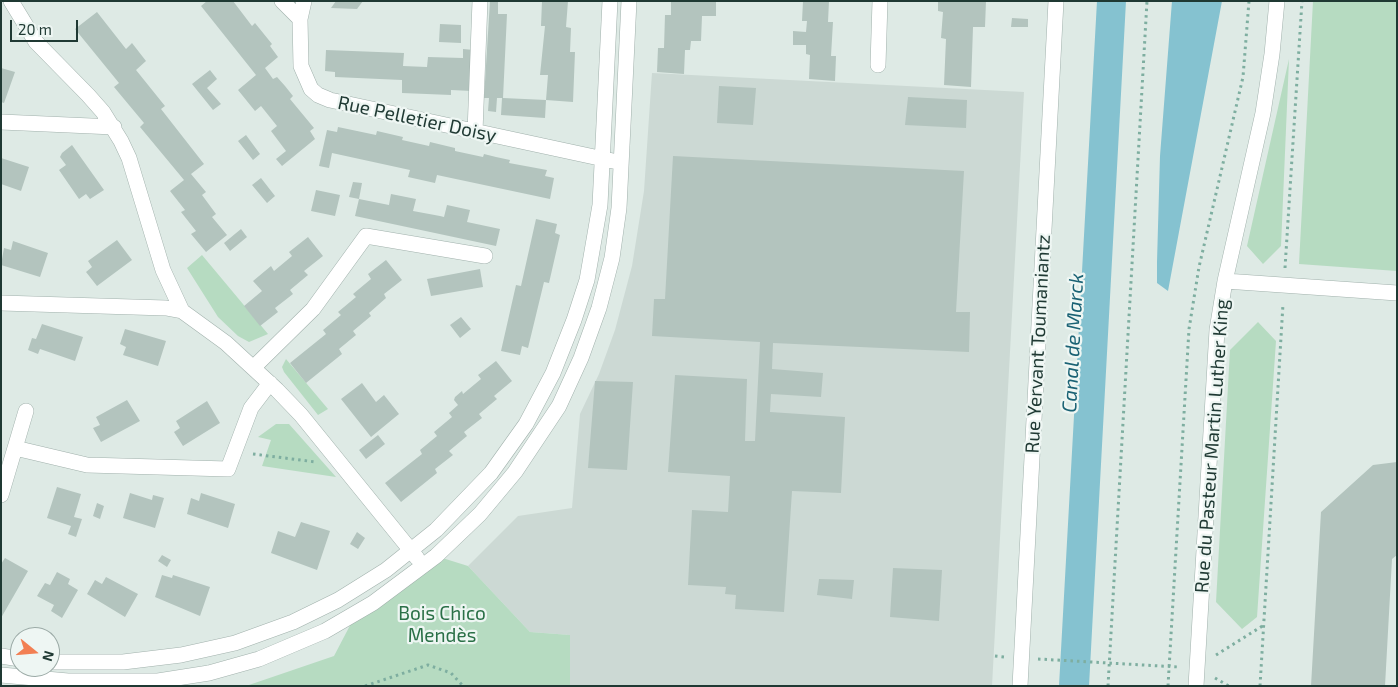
<!DOCTYPE html>
<meta charset="utf-8">
<style>
body{margin:0}
#map{position:relative;width:1398px;height:687px;overflow:hidden;background:#deeae5;font-family:"Exo 2",sans-serif}
canvas{display:block}
.frame{position:absolute;inset:0;border:2px solid #1f3933;pointer-events:none}
.north{position:absolute;left:10px;top:627px;width:50px;height:50px;box-sizing:border-box;background:#eef6f3;border:1px solid #9baaa6;border-radius:50%;rotate:107deg;font-size:14px;font-weight:700;line-height:20px;text-align:center;color:#1f3933}
.north::after{content:'';display:block;margin:auto;width:18px;height:22px;background:#f27f53;clip-path:polygon(50% 0,100% 100%,50% 72%,0 100%)}
.scale{position:absolute;left:10px;top:20px;width:68px;height:22px;box-sizing:border-box;border:2px solid #1f3933;border-top:0;padding-left:6px;font-size:15px;line-height:18px;white-space:nowrap;color:#1f3933;-webkit-text-stroke:4px #eef6f3;paint-order:stroke}
</style>
<div id="map">
<canvas width="1398" height="687"></canvas>
<div class="frame"></div>
<div class="north">N</div>
<div class="scale">20 m</div>
</div>
<script>
const context = document.querySelector('canvas').getContext('2d');
context.lineJoin = 'round';
function fill(path, color) { context.fillStyle = color; context.fill(path, 'evenodd'); }
const toPath = rows => new Path2D(rows.map(r => 'M' + r).join(''));
function strokePath(path, color, width, dash) { context.strokeStyle = color; context.lineWidth = width; context.lineCap = dash ? 'butt' : 'round'; context.setLineDash(dash || []); context.stroke(path); }
function label(font, color, halo, rows, align = 'center') {
  context.font = font + ' "Exo 2",sans-serif'; context.lineWidth = 4.5; context.setLineDash([]); context.textBaseline = 'middle'; context.strokeStyle = halo; context.fillStyle = color; for (const [text, x, y, turn = 0] of rows) {
    context.save(); context.translate(x, y); context.rotate((+turn || 0) * Math.PI / 180); context.textAlign = isNaN(turn) ? turn : align; if (halo) context.strokeText(text, 0, 0); context.fillText(text, 0, 0); context.restore();
  }
}
fill(toPath([
 [652,73,1024,92,992,686,570,686,570,635,530,632,468,566,518,516,572,508,580,414,599,374,615,330,632,266,644,191]
]), '#ccd9d4');
fill(toPath([
 [1313,1,1397,1,1397,271,1299,264],
 [1289,59,1281,246,1263,264,1247,246],
 [202,255,268,334,249,342,238,336,218,317,187,268],
 [1258,322,1276,341,1257,617,1242,629,1216,602,1230,350],
 [286,359,328,409,318,415,284,372,282,367],
 [276,424,289,424,336,477,262,466,271,440,258,437],
 [436,556,468,566,530,632,570,635,570,686,246,686,334,656,356,614]
]), '#b6dbc1');
fill(toPath([
 [1097,1,1126,1,1089,686,1059,686],
 [1172,1,1222,1,1168,291,1157,283,1157,262,1160,156]
]), '#85c2d0');
fill(toPath([
 [207,1,233,1,252,26,255,23,272,44,270,46,278,57,265,68,273,79,277,77,285,86,293,96,290,99,314,128,310,131,315,139,282,166,276,159,286,151,271,131,277,126,261,106,255,111,238,90,256,75,201,6],
 [336,1,363,1,357,9,331,8],
 [490,1,498,1,498,14,507,14,503,98,546,100,545,118,501,115,502,98,497,98,496,112,488,111,489,98,484,98],
 [542,1,568,1,566,27,571,28,570,52,575,52,573,102,546,100,548,75,540,75,545,26,541,26],
 [671,1,716,1,716,16,702,16,701,41,691,41,690,50,685,50,684,74,657,72,658,48,664,48,665,15,671,15],
 [803,1,829,1,828,22,833,22,831,56,836,56,835,81,809,79,810,55,806,54,806,45,793,45,793,31,806,32,807,21,802,21],
 [938,1,986,1,985,27,973,27,971,87,944,85,946,39,941,38,943,12,938,11],
 [97,12,126,49,132,43,146,61,136,70,165,106,161,109,204,164,191,174,206,192,202,195,216,214,212,217,227,235,206,252,191,234,196,231,181,212,185,210,170,191,184,180,140,127,144,123,114,87,119,83,75,29],
 [1012,18,1028,19,1028,27,1011,27],
 [440,24,461,25,461,43,439,42],
 [463,49,474,50,472,91,451,90,451,95,402,93,402,80,335,77,335,72,325,71,326,50,404,53,403,66,427,67,428,57,463,58],
 [1,68,15,72,4,103,1,102],
 [210,70,217,79,207,88,221,104,213,110,192,84],
 [719,86,756,88,753,125,717,123],
 [908,97,967,100,966,128,905,125],
 [338,127,376,135,377,131,403,137,402,140,429,146,430,142,455,148,455,151,483,157,484,154,496,157,510,160,509,163,547,170,545,176,554,178,550,199,437,175,435,183,408,177,410,170,332,153,329,168,319,166,327,130,337,132],
 [246,135,260,154,253,160,238,141],
 [72,145,104,190,90,199,86,194,79,199,59,170,66,165,60,157,62,153],
 [673,156,964,171,956,312,970,312,969,352,773,343,772,369,823,373,821,397,771,394,770,412,845,417,841,493,792,491,784,612,735,609,736,595,725,594,726,587,688,585,692,510,728,512,730,476,668,472,675,375,747,379,745,441,755,441,760,342,652,336,654,299,665,299],
 [1,158,29,167,21,191,1,184],
 [261,178,275,196,267,203,252,185],
 [353,182,362,183,359,199,349,197],
 [316,190,340,195,335,216,311,211],
 [391,194,416,199,413,211,440,216,444,217,447,205,470,210,467,222,500,229,496,246,355,216,359,199,389,205],
 [536,219,557,224,555,233,560,235,549,283,544,282,528,348,522,346,520,355,501,351,516,285,521,286],
 [241,229,247,237,230,251,224,243],
 [308,237,323,256,304,271,308,275,290,290,293,294,275,308,278,312,260,326,244,306,262,291,253,281,271,266,274,271,292,256,289,252],
 [117,240,132,260,97,286,86,272,92,267,88,261],
 [13,241,48,253,40,277,1,265,4,248,11,250],
 [386,260,402,280,384,294,386,298,369,313,371,316,353,331,356,335,339,349,342,354,306,383,290,363,326,334,323,330,341,315,338,312,356,297,353,294,371,279,368,274],
 [480,269,483,287,431,296,427,279],
 [461,317,471,329,460,338,450,325],
 [42,324,83,337,75,361,40,349,38,354,28,350,32,338,36,339],
 [125,329,166,341,158,366,123,355,126,347,120,344],
 [496,361,512,381,494,396,497,399,479,414,482,418,464,432,467,436,449,451,453,455,435,469,437,473,401,502,385,483,422,454,420,450,437,436,434,432,452,417,449,413,458,405,454,400,455,397,462,391,463,394,481,379,478,375],
 [595,381,633,382,627,470,588,468],
 [362,383,376,402,384,395,399,414,371,437,341,399],
 [127,400,140,421,101,442,93,428,100,425,96,417],
 [207,401,220,423,183,446,174,432,180,428,176,421],
 [378,435,385,444,366,459,359,450],
 [1397,462,1397,555,1392,559,1385,686,1311,686,1321,512,1373,465],
 [57,487,81,494,74,517,82,519,76,537,68,534,71,526,47,518],
 [130,493,152,500,153,495,164,498,155,528,123,518],
 [201,493,235,504,228,528,187,514,191,498,199,501],
 [97,503,104,506,100,519,93,516],
 [301,522,330,531,317,570,271,553,278,531,295,537],
 [357,532,365,538,358,549,350,544],
 [162,555,171,560,167,567,158,561],
 [5,558,28,571,1,618,1,564],
 [893,568,942,570,939,621,890,617],
 [57,572,70,579,68,584,78,590,62,618,51,611,54,605,37,596,45,583,50,585],
 [162,575,172,578,173,575,210,587,200,616,155,597],
 [106,577,138,594,125,617,87,594,95,580,102,584],
 [819,579,854,580,852,599,817,595]
]), '#b3c4be');
const minor = toPath([
 [11,1,36,42,88,95,103,112,121,141,129,158,163,270,182,311,226,343,277,390,301,415,417,558],
 [282,1,300,19,301,66,311,89,318,95,330,100,613,161],
 [300,19,304,1],
 [878,65,880,1],
 [1,122,114,127],
 [475,132,480,1],
 [1225,281,1397,293],
 [1,303,166,308,182,311],
 [254,367,313,309,366,236,485,256],
 [15,448,87,465,228,469,251,408,270,383],
 [1,495,26,411],
 [1,656,20,659],
 [50,662,123,662,181,655,235,643,293,622,338,600,386,570,436,530,491,473,526,424,553,373,574,320,587,280,600,205,610,1],
 [1,675,68,681,158,681,209,673,259,659,325,631,373,603,436,556,480,514,515,472,559,406,581,358,599,308,612,258,619,208,629,1],
 [1020,686,1056,1],
 [1196,686,1217,330,1225,281,1263,113,1272,54,1277,1]
]);
strokePath(minor, '#a1b1ac', 16);
strokePath(toPath([
 [1285,268,1302,1],
 [253,454,316,462],
 [1216,655,1264,625],
 [995,656,1004,657],
 [1038,659,1179,667],
 [1215,678,1229,686],
 [365,686,428,665,451,673,463,686],
 [1108,686,1147,1],
 [1168,686,1189,329,1199,267,1243,77,1249,1],
 [1260,686,1283,304]
]), '#7eaea0', 3, [2.5, 4]);
strokePath(minor, '#fff', 15);
label('19px', '#1f3933', '#eef6f3', [
 ["Rue Pelletier Doisy",417,119,12],
 ["Rue Yervant Toumaniantz",1038,344,-87],
 ["Rue du Pasteur Martin Luther King",1212,446,-86]
]);
label('19px', '#2a7047', '#eef6f3', [
 ["Bois Chico",442,614],
 ["Mendès",442,636]
]);
label('italic 20px', '#1a6274', '#eef6f3', [
 ["Canal de Marck",1073,343,-87]
]);
</script>
